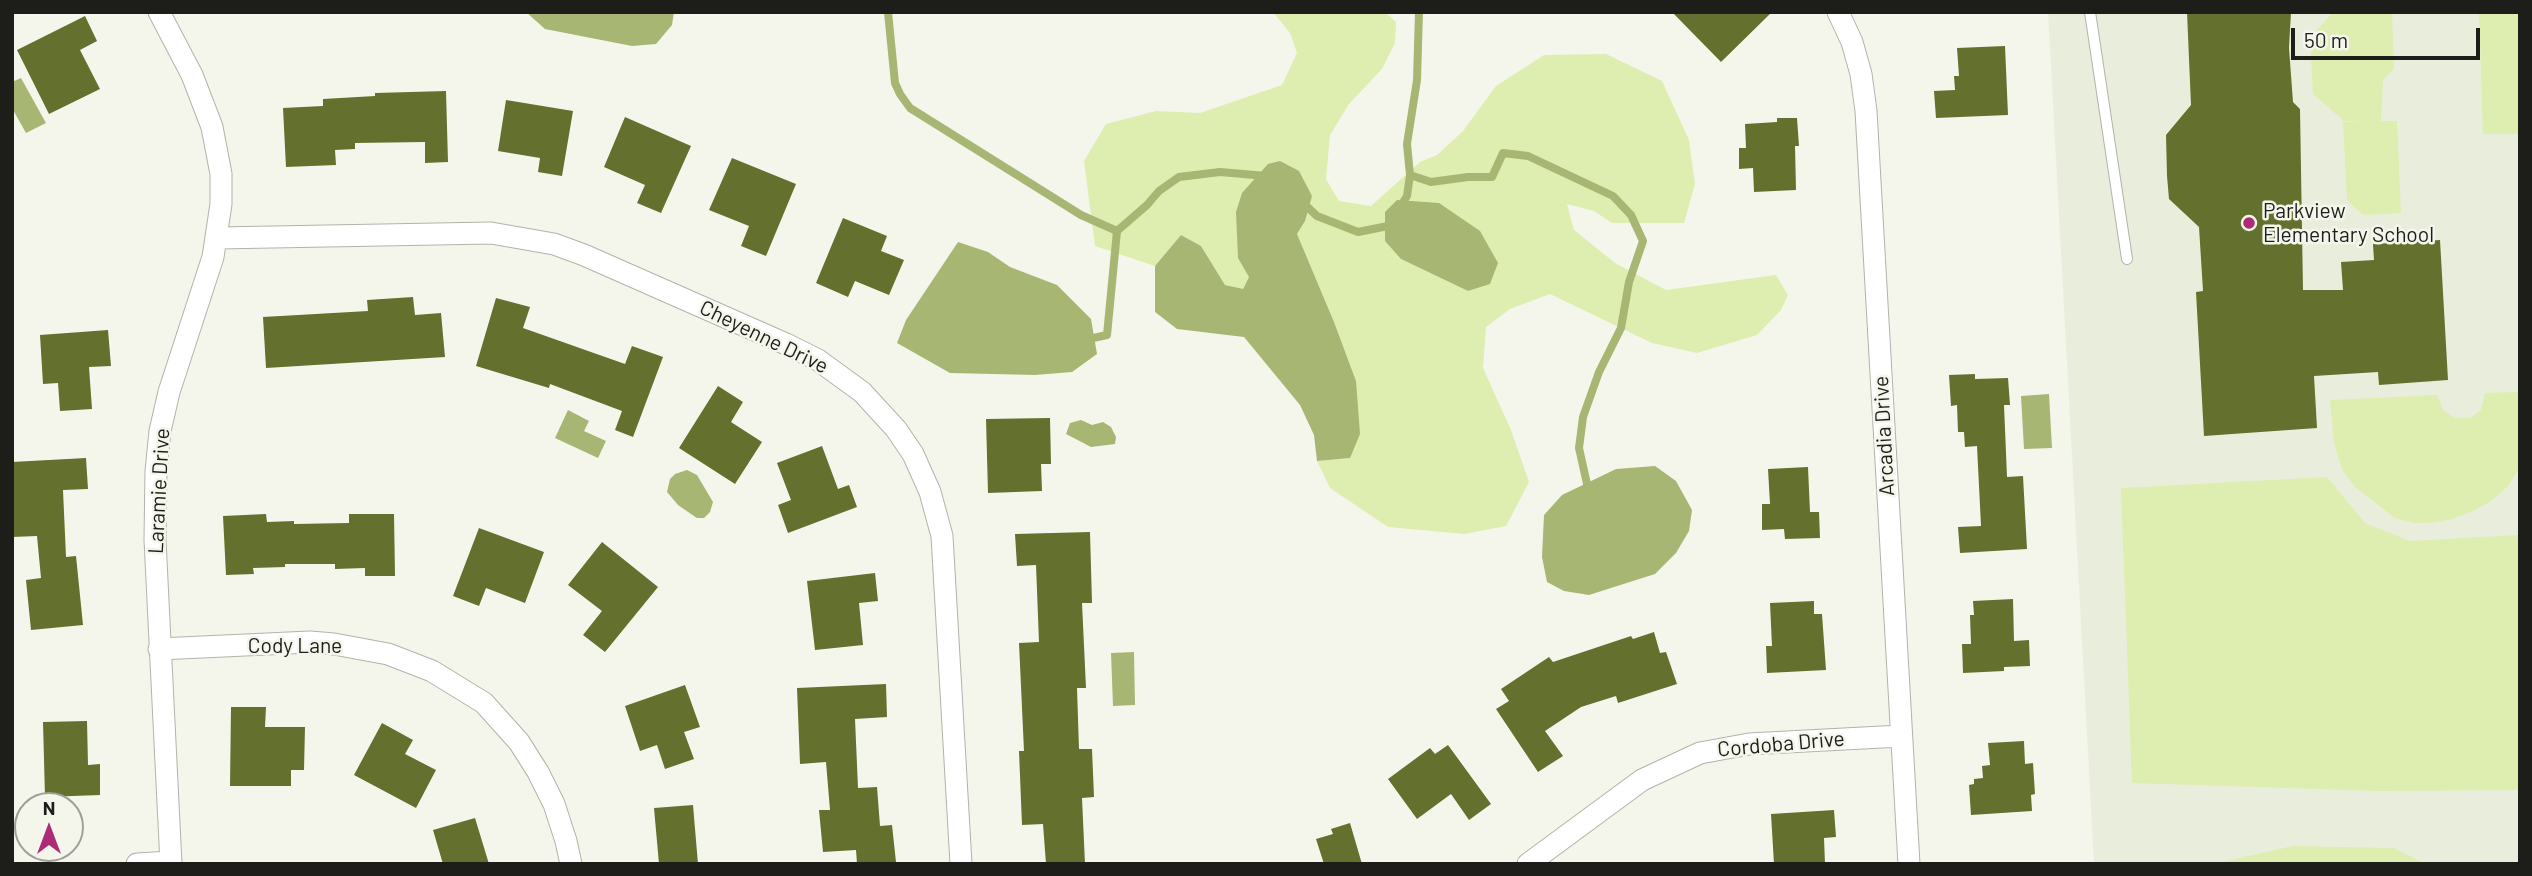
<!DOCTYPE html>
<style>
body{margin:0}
#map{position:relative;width:2532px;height:876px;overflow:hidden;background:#f4f6ec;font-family:Barlow,sans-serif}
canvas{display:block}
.frame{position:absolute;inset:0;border:14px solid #1d1e1a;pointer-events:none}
.north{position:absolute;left:14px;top:792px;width:70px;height:70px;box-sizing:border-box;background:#f4f6ec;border:2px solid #9ea098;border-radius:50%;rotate:0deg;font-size:19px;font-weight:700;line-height:28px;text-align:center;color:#1d1e1a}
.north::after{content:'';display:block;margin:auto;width:24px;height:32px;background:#ac2a76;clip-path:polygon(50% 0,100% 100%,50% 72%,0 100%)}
.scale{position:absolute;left:2291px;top:28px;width:189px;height:32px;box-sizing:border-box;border:4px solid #1d1e1a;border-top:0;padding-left:9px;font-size:21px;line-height:24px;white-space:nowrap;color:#1d1e1a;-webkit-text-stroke:5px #f4f6ec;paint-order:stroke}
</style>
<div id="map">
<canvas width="2532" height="876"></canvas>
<div class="frame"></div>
<div class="north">N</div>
<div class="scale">50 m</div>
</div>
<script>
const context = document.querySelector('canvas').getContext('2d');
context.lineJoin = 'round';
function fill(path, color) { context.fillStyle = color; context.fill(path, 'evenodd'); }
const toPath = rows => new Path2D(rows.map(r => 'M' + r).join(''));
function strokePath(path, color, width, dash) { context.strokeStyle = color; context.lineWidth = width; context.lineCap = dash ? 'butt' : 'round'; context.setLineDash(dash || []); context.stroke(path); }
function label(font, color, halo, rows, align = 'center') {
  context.font = font + ' Barlow,sans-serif'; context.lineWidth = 5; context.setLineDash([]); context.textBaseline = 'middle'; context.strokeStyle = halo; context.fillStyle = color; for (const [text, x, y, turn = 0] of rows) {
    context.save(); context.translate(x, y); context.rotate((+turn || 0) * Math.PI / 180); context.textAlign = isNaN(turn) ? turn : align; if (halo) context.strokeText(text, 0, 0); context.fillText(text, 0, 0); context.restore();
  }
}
fill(toPath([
 [2048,12,2520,12,2520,864,2094,864]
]), '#e9eedc');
fill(toPath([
 [1273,12,1385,12,1396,22,1395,43,1382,69,1349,104,1330,135,1326,179,1339,201,1371,206,1420,162,1437,155,1463,131,1496,86,1544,55,1606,54,1662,81,1689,140,1695,184,1684,223,1612,223,1594,211,1567,204,1574,230,1615,263,1666,290,1776,275,1788,295,1781,310,1757,335,1697,353,1652,343,1550,294,1510,309,1486,327,1483,368,1511,430,1529,482,1506,526,1464,534,1388,527,1330,488,1317,461,1350,458,1356,381,1334,322,1297,234,1305,221,1249,277,1242,290,1225,285,1201,246,1181,235,1155,266,1095,246,1084,161,1106,124,1156,111,1200,113,1282,85,1297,53,1290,33],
 [1401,259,1489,284,1468,291],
 [2333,12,2392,12,2394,68,2383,80,2381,121,2397,121,2401,213,2363,215,2347,200,2343,122,2366,121,2344,121,2313,94,2310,38],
 [2479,12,2520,12,2520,134,2483,134],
 [2520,392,2520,467,2507,487,2490,502,2469,513,2448,520,2428,523,2414,523,2395,518,2355,487,2342,469,2334,443,2330,400,2437,395,2443,410,2455,418,2470,418,2481,410,2485,393],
 [2327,477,2365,523,2410,541,2520,535,2520,790,2379,791,2132,783,2121,488],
 [2293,846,2393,848,2426,864,2213,864]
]), '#deedb0');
fill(toPath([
 [526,12,674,12,672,25,656,44,632,46,545,29],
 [21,78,46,123,26,133,12,108,12,82],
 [1280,161,1299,171,1312,196,1305,221,1297,234,1334,322,1356,381,1360,434,1350,458,1317,461,1314,435,1300,405,1244,337,1177,329,1155,312,1155,266,1181,235,1201,246,1225,285,1243,289,1249,277,1238,258,1236,212,1242,193,1268,164],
 [1397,200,1439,203,1480,231,1498,263,1490,284,1468,291,1401,259,1385,241,1385,212],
 [958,242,988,252,1010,267,1057,285,1091,319,1097,354,1072,372,1035,375,950,373,897,343,906,320],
 [2049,394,2052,448,2024,449,2021,396],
 [568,410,589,421,584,431,606,441,598,458,555,438],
 [1081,420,1092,425,1103,422,1111,427,1116,437,1115,444,1091,447,1066,434,1070,423],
 [1655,466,1676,481,1692,510,1689,531,1676,553,1655,574,1589,595,1564,591,1547,582,1542,557,1544,515,1562,495,1616,469],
 [687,470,697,475,713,502,710,512,704,518,697,518,691,514,678,505,667,492,670,479,675,474],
 [1134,652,1135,705,1113,706,1111,653]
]), '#a7b673');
strokePath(toPath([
 [888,12,895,83,900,94,910,108,1081,215,1117,231],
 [1410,175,1431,182,1468,177,1492,177,1503,153,1528,156,1613,196,1631,215,1643,241,1629,282,1621,328,1599,372,1583,417,1579,448,1587,484],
 [1302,202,1317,216,1358,232,1388,226,1392,220],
 [1399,209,1407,196,1410,175,1407,144,1417,80,1419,12],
 [1084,340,1107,335,1117,231,1147,205,1159,191,1179,177,1220,172,1266,176]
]), '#a7b673', 8);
fill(toPath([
 [1672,12,1772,12,1721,62],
 [2187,12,2291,12,2289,48,2293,102,2300,109,2303,290,2343,290,2341,262,2374,260,2373,244,2440,240,2448,380,2379,385,2378,372,2314,376,2317,428,2204,436,2196,292,2203,291,2199,227,2169,199,2167,176,2166,135,2191,105],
 [85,16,97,41,80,50,100,89,49,114,17,50],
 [2005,46,2008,115,1936,118,1934,91,1955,90,1954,76,1959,76,1957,48],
 [446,91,448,162,425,163,425,142,355,143,355,149,335,150,336,165,286,167,283,108,323,106,323,99,375,96,375,93],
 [506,100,573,111,562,176,538,172,540,158,498,151],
 [625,117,691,146,661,213,637,203,645,185,604,167],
 [1777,118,1797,118,1799,146,1795,146,1796,190,1754,192,1753,168,1739,169,1739,148,1746,148,1745,124,1777,122],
 [732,158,796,184,766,256,741,246,749,226,709,210],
 [843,218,887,236,881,251,904,260,889,295,855,281,848,297,816,283],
 [413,297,415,315,441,313,445,357,266,368,263,317,368,311,367,300],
 [496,298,530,307,523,328,625,364,632,346,663,357,633,437,615,430,622,411,550,384,549,388,476,366],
 [108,330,111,366,89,367,92,409,60,411,58,383,43,384,40,335],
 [1975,374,1975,379,2008,378,2010,405,2004,405,2007,477,2023,476,2027,549,1960,553,1958,527,1981,526,1977,446,1965,447,1964,432,1958,432,1957,405,1951,406,1949,375],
 [718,386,743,402,731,422,762,442,735,484,679,448],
 [1050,418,1051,464,1041,464,1042,491,988,493,986,419],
 [822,446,838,489,849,485,857,507,788,533,778,505,791,500,777,463],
 [86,458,88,489,63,490,66,557,76,556,83,625,31,630,26,580,41,578,37,536,12,537,12,462],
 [1808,467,1810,512,1819,512,1820,538,1785,539,1784,529,1762,530,1762,504,1770,504,1768,469],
 [266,514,267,522,294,521,294,524,349,523,349,514,394,514,395,576,365,576,365,568,335,569,335,564,285,564,285,567,253,568,254,574,226,575,223,516],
 [479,528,544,552,525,603,486,588,479,606,453,596],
 [1090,532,1092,603,1082,603,1086,688,1077,688,1079,749,1092,749,1094,797,1082,798,1085,864,1046,864,1043,824,1022,825,1019,751,1024,751,1019,643,1039,642,1036,565,1017,566,1015,534],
 [602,542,658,587,605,652,583,635,602,611,568,585],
 [875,573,878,601,859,603,863,645,815,650,807,581],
 [2013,599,2014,641,2029,640,2030,666,2004,667,2004,671,1963,673,1962,644,1971,644,1970,615,1974,615,1973,601],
 [1814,601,1814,614,1822,614,1826,670,1767,673,1766,646,1772,646,1770,603],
 [1654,632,1660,653,1666,652,1677,684,1618,703,1616,696,1581,707,1545,731,1563,756,1538,772,1496,709,1509,701,1501,689,1549,657,1553,662,1631,636,1633,639],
 [886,684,887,717,855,719,858,788,877,787,880,826,892,825,896,862,857,864,856,850,823,852,819,810,830,810,826,762,800,764,797,688],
 [685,685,700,727,684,732,694,759,665,769,657,745,640,751,625,706],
 [231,707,266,707,265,727,305,727,304,770,291,770,291,786,230,786],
 [87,721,88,765,100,764,100,795,45,797,43,722],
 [382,723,413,740,405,754,436,770,416,808,354,775],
 [2024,741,2025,764,2033,763,2035,794,2031,795,2032,811,1971,815,1969,785,1974,784,1974,779,1983,778,1982,766,1990,765,1988,743],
 [1448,745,1491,804,1469,820,1451,794,1417,819,1388,779,1430,748,1435,754],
 [693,805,698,864,659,864,654,808],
 [1834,810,1836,837,1824,838,1825,864,1774,864,1771,814],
 [475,818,489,864,443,864,433,830],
 [1350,823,1362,864,1324,864,1316,839,1333,834,1331,829]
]), '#63702e');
const lane = toPath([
 [2090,12,2127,259]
]);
const street = toPath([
 [159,12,192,75,212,127,221,174,221,204,213,257,169,392,160,431,156,471,155,540,171,864],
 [1838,12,1852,42,1861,74,1866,111,1909,864],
 [218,238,491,233,554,244,584,255,786,344,818,360,862,392,896,429,913,454,930,492,942,536,961,864],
 [159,649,310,642,334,644,388,654,432,671,484,703,519,742,538,772,554,804,566,841,571,864],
 [137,864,171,862],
 [1528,864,1642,780,1700,753,1749,744,1901,736]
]);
strokePath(lane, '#b1b4aa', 12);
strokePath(street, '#b1b4aa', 23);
strokePath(lane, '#fff', 10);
strokePath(street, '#fff', 21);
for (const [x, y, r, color] of [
 [2249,223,7,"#ac2a76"]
]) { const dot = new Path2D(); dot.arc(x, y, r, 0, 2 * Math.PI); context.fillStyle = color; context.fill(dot); strokePath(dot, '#f4f6ec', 2.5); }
label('21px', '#1d1e1a', '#f4f6ec', [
 ["Parkview",2263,211],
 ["Elementary School",2263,235]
], 'left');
label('21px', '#1d1e1a', '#f4f6ec', [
 ["Cheyenne Drive",764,337,26],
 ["Arcadia Drive",1884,436,-93],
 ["Laramie Drive",159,491,-87],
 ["Cody Lane",295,646],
 ["Cordoba Drive",1781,744,-5]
]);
</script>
